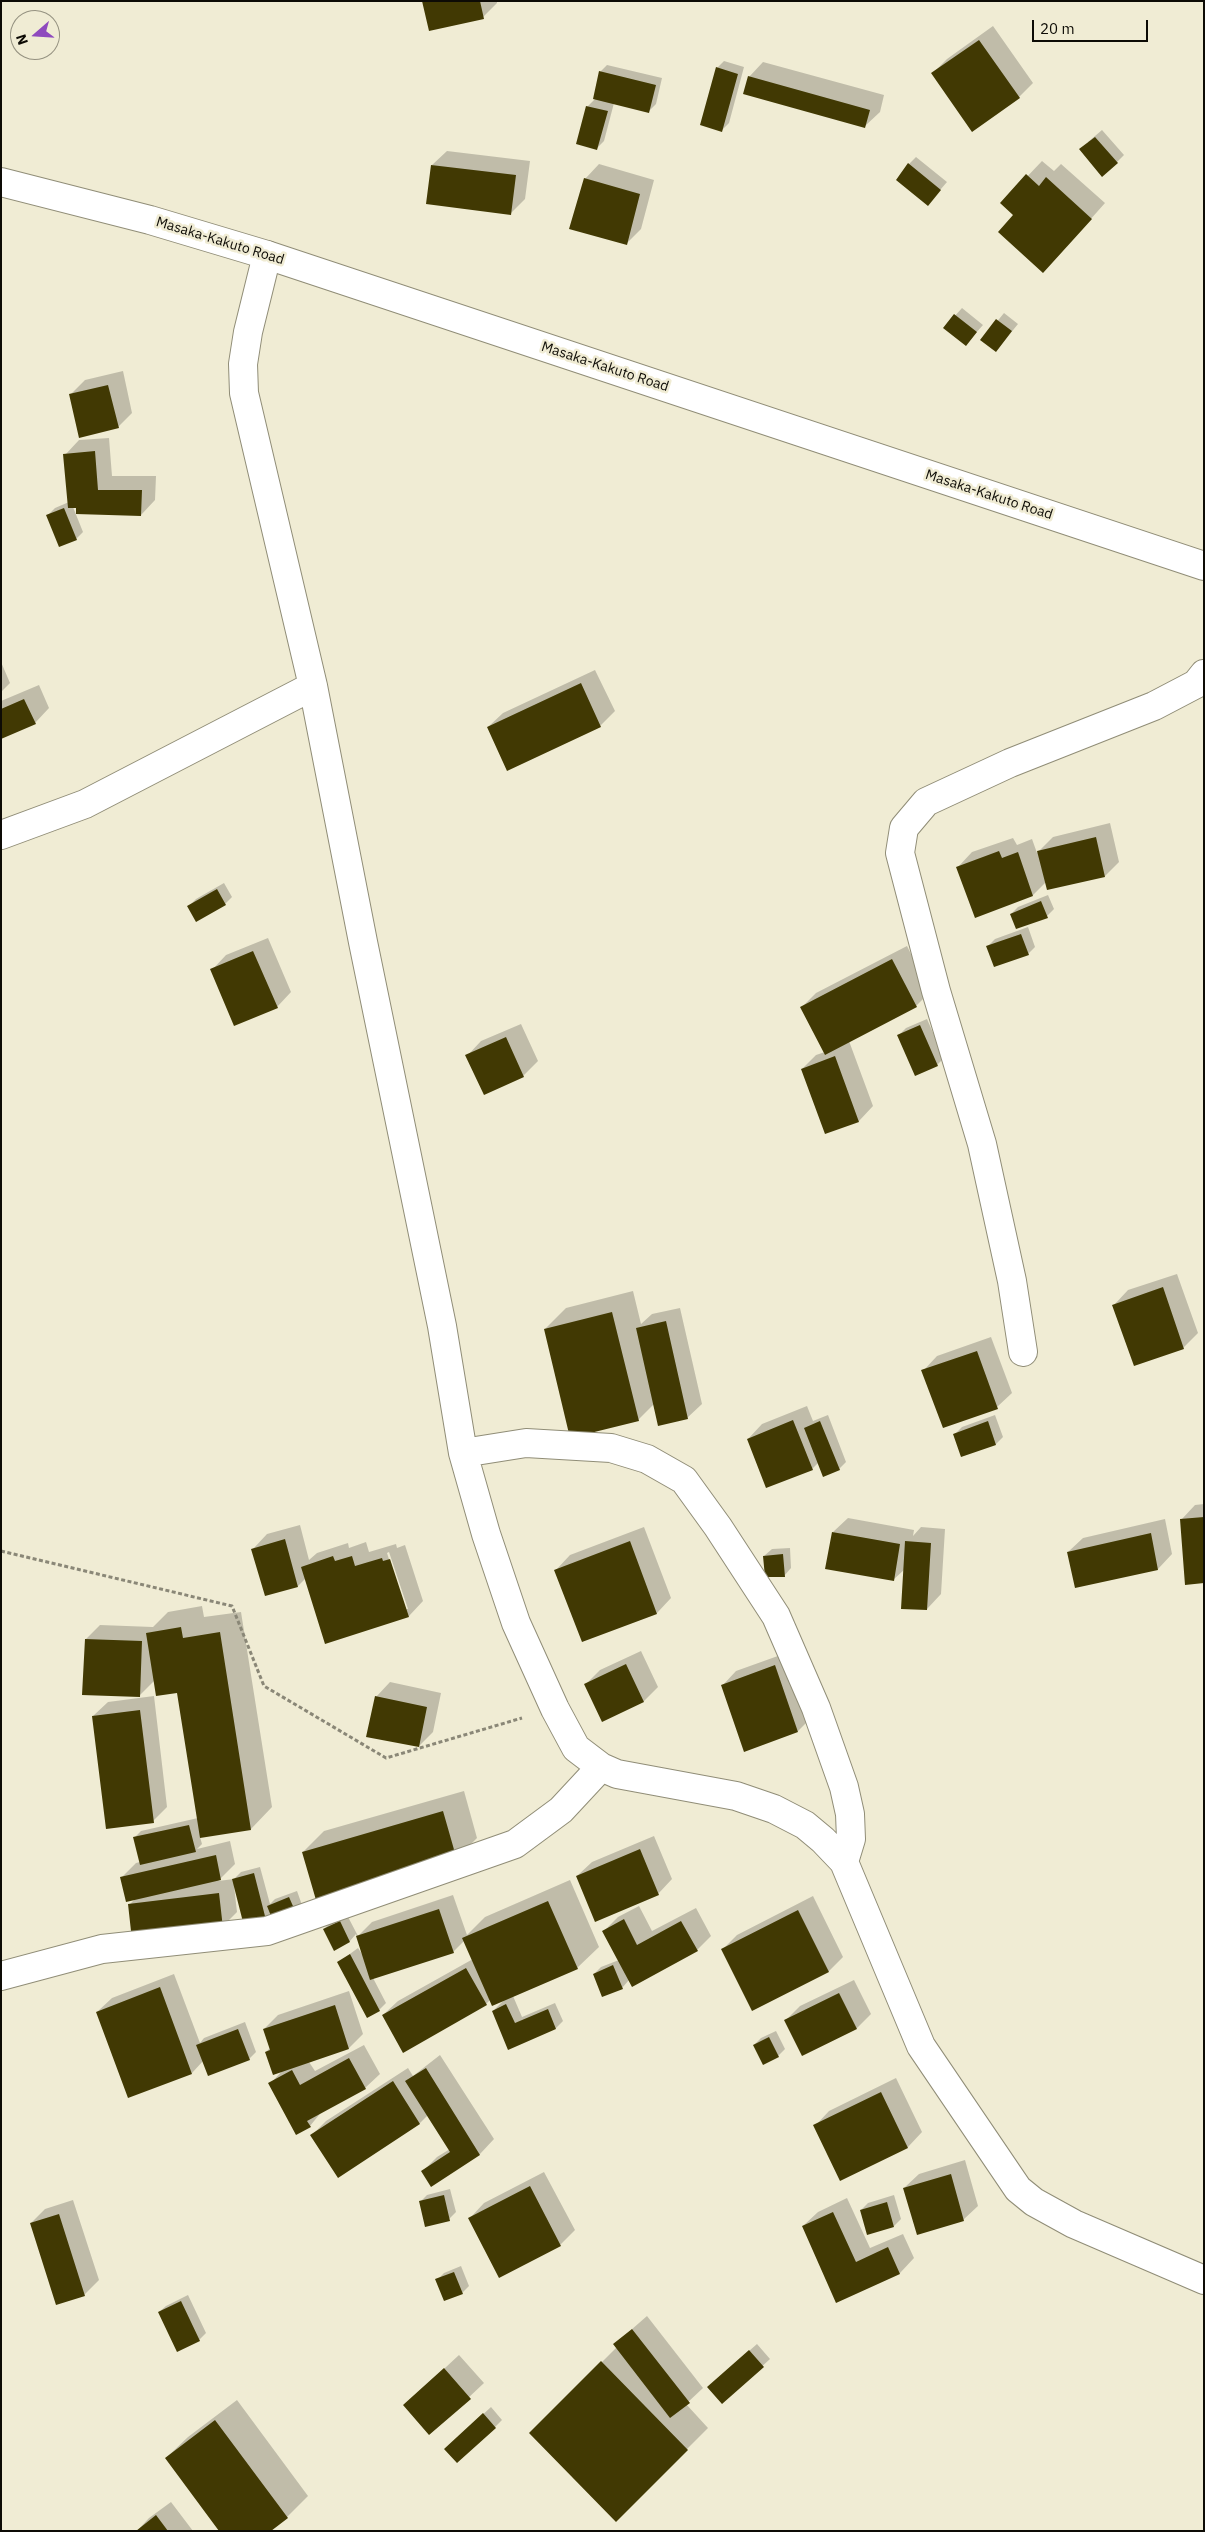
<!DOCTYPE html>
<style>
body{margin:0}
#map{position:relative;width:1205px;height:2532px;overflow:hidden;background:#f0ecd4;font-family:"IBM Plex Sans",sans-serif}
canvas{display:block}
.frame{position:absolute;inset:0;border:2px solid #0d0b05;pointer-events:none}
.north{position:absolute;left:10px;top:10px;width:50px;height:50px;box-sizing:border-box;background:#f0ecd4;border:1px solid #959281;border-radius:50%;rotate:251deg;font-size:14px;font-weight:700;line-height:20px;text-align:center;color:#0d0b05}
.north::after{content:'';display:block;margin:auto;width:18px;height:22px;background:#8f4abe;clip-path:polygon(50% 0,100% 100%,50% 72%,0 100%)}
.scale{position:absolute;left:1032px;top:20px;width:116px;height:22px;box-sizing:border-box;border:2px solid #0d0b05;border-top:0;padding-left:6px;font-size:15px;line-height:18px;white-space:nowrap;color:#0d0b05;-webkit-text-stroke:4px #f0ecd4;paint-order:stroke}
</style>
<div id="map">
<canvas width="1205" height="2532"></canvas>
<div class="frame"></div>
<div class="north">N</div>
<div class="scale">20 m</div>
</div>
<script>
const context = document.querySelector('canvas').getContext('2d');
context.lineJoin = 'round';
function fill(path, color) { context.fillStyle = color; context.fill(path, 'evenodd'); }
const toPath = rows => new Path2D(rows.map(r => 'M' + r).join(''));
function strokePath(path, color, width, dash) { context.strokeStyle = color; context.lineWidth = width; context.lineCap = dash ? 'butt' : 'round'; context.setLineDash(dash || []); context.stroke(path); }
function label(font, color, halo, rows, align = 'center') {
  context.font = font + ' "IBM Plex Sans",sans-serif'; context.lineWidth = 5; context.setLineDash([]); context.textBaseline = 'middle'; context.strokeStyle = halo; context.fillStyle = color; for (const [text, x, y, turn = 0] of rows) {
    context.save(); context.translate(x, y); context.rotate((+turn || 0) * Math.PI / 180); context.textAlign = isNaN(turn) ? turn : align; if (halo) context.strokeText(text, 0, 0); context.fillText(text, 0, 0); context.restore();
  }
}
fill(toPath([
 [423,1,497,1,497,3,483,17],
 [993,26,1033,83,1019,97,933,73,947,59],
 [724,61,744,67,729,123,722,130,717,68],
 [763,62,884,95,880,112,865,126,749,77],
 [607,65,662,78,656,104,649,111,614,103,604,141,597,148,587,107,596,98,600,72],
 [1102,130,1124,155,1117,162,1088,142],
 [447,151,530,161,525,199,511,213,432,165],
 [916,157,947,182,928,204,909,164],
 [1042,161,1054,171,1061,164,1105,203,1057,257,1002,203],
 [599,164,654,180,641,229,626,244,585,179],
 [962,308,983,325,966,344,945,327],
 [1004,313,1018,324,996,351,982,340],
 [123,371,132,413,118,427,70,395,85,380],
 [109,438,112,476,156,476,155,500,141,515,73,507,83,532,76,539,48,515,55,508,69,502,65,455,79,440],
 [1,662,10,683,1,692],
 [595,670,615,711,600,726,488,727,503,713],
 [39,685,49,708,35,723,1,737,1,701],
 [1110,823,1119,862,1105,876,1046,882,1033,895,976,916,958,867,972,852,1013,838,1017,845,1032,839,1037,853,1053,837],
 [224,883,232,897,225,904,189,906,196,899],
 [1048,895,1054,909,1047,916,1011,914,1018,907],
 [1028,927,1035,947,1028,954,988,946,995,939],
 [268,938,291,992,277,1007,212,970,226,955],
 [907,946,930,992,916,1006,849,1041,873,1106,859,1121,826,1133,802,1069,816,1055,825,1052,802,1007,816,993],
 [927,1019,944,1058,937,1065,899,1035,906,1028],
 [521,1024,538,1061,523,1076,467,1056,481,1041],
 [1177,1274,1198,1333,1183,1348,1114,1305,1128,1290],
 [633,1291,641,1324,652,1314,680,1308,702,1404,687,1418,654,1404,638,1420,545,1329,566,1308],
 [991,1337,1012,1393,997,1407,923,1371,937,1356],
 [807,1406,813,1421,828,1415,846,1462,839,1469,819,1462,812,1469,748,1439,762,1424],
 [995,1415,1003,1437,996,1444,962,1456,955,1434,962,1427],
 [1204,1504,1204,1581,1181,1520,1195,1505],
 [848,1518,914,1530,913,1536,921,1527,945,1529,941,1594,927,1609,905,1569,893,1580,833,1532],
 [1165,1519,1172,1554,1158,1569,1076,1587,1068,1552,1083,1538],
 [300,1525,309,1560,317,1553,348,1543,349,1548,366,1542,369,1552,396,1544,397,1548,405,1545,423,1601,409,1616,326,1642,306,1578,298,1586,266,1594,253,1549,267,1534],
 [389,1552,408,1609,405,1609,387,1553],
 [644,1527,671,1598,657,1613,583,1641,556,1570,570,1555],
 [790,1548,791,1568,784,1576,764,1556,772,1549],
 [202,1606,204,1617,241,1612,272,1807,251,1829,200,1837,202,1844,197,1849,230,1841,235,1864,218,1881,234,1879,241,1872,260,1867,270,1904,275,1899,297,1891,302,1905,295,1912,271,1913,265,1919,234,1886,237,1912,222,1927,129,1905,136,1898,122,1877,136,1863,140,1862,134,1838,141,1831,198,1818,178,1691,155,1680,139,1696,86,1639,100,1625,153,1627,168,1612],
 [641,1651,658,1687,644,1701,603,1720,586,1684,600,1670],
 [789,1652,812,1717,798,1731,722,1686,736,1671],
 [390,1682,441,1693,433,1732,419,1746,376,1697],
 [154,1696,167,1807,153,1821,93,1716,108,1702],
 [464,1791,477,1838,456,1859,303,1852,324,1831],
 [654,1836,672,1879,658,1894,577,1876,592,1862],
 [570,1880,599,1947,577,1968,513,1996,522,2017,555,2003,563,2021,556,2028,509,2048,493,2011,504,2000,491,1999,486,2004,383,2015,398,2001,473,1959,465,1940,453,1952,373,1978,386,2003,379,2010,339,1962,358,1948,364,1957,356,1934,350,1941,334,1949,324,1929,331,1922,347,1915,358,1936,372,1922,453,1895,467,1935,485,1917],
 [813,1896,843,1957,829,1971,753,2010,722,1950,737,1935],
 [639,1906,652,1931,696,1908,711,1936,697,1950,629,1980,622,1988,594,1974,601,1967,619,1960,604,1931,618,1917],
 [174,1974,200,2043,204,2038,245,2022,256,2052,249,2059,203,2061,192,2073,97,2012,112,1998],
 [854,1980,871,2014,857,2028,786,2020,800,2006],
 [349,1991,363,2034,349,2048,309,2062,315,2071,364,2045,380,2074,365,2088,323,2110,310,2126,270,2084,283,2070,266,2052,270,2048,264,2029,278,2015],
 [776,2031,785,2049,778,2056,754,2045,761,2038],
 [440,2055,494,2139,480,2154,432,2185,423,2171,437,2157,450,2149,428,2115,420,2123,338,2176,312,2135,326,2121,408,2068,413,2076],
 [896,2078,922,2132,908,2147,841,2179,815,2126,829,2111],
 [965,2160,978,2206,963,2220,904,2188,919,2174],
 [544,2172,575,2230,560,2245,500,2276,470,2218,484,2203],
 [450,2189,456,2212,449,2219,420,2202,427,2195],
 [894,2195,901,2219,894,2226,861,2210,868,2203],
 [847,2198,870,2248,903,2234,914,2258,900,2273,837,2301,803,2226,818,2212],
 [73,2200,99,2280,84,2295,31,2223,45,2209],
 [461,2266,469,2286,462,2293,437,2280,444,2273],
 [188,2295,206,2333,199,2340,159,2312,166,2306],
 [647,2316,703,2388,686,2404,708,2428,616,2520,531,2433,617,2347,615,2344],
 [757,2344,770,2359,723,2402,716,2380],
 [459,2355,484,2383,430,2434,405,2405],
 [237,2400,308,2496,287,2517,269,2531,166,2458,188,2437],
 [491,2407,502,2420,495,2427,452,2443],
 [171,2502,193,2531,137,2531,149,2518]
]), '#0003');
fill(toPath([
 [422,1,480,1,484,19,429,31],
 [979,40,1020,98,972,132,931,73],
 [716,67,738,74,722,132,700,125],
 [599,71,656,85,649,113,593,99],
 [748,76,870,110,865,128,743,94],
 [586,106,608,111,597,150,576,144],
 [1095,137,1118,163,1102,177,1079,149],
 [908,163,941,190,928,206,896,180],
 [431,165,516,175,511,215,426,204],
 [1026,174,1039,186,1046,177,1092,219,1043,273,998,232,1013,215,1000,203],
 [584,178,640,194,627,245,569,229],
 [954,314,977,332,966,346,943,328],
 [996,319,1012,331,996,352,980,340],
 [108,385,119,428,79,438,69,394],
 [95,451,98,490,142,490,141,516,76,514,76,508,68,508,63,454],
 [64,508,77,540,59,547,46,515],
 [581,683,601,727,507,771,487,727],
 [24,699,36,724,1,739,1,709],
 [1096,837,1105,877,1047,890,1037,851],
 [999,851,1002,858,1018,852,1033,896,975,918,956,867],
 [217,889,226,905,196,922,187,906],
 [1041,901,1048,918,1016,929,1010,914],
 [1021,934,1029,955,994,967,986,946],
 [253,951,278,1008,234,1026,210,969],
 [892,959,917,1007,825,1055,800,1007],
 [920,1025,938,1066,915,1076,897,1035],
 [506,1037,524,1077,484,1095,465,1055],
 [835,1056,859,1122,825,1134,801,1069],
 [1163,1287,1184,1349,1134,1366,1112,1305],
 [612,1312,639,1421,570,1438,544,1329],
 [666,1321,688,1419,658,1426,636,1328],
 [977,1351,998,1409,943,1428,921,1370],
 [793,1420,813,1470,766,1488,747,1439],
 [820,1421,840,1470,823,1477,804,1428],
 [988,1421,996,1445,961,1457,953,1434],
 [1204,1517,1204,1583,1185,1585,1180,1519],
 [832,1532,900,1544,894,1581,825,1569],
 [1151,1533,1158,1570,1075,1588,1067,1552],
 [285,1539,298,1587,265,1596,251,1549],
 [630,1541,657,1614,582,1642,554,1570],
 [905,1541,931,1543,927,1610,901,1609],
 [783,1554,785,1577,765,1577,763,1556],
 [333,1556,335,1561,352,1556,355,1566,382,1558,383,1561,390,1559,409,1617,325,1644,301,1567],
 [181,1627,183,1638,220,1632,251,1830,200,1838,177,1693,156,1696,146,1633],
 [85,1639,142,1641,140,1697,82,1695],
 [626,1664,644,1702,602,1722,584,1684],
 [775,1665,798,1732,744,1752,721,1685],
 [375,1696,427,1707,419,1747,366,1737],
 [140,1710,154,1823,106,1829,92,1716],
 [443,1811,457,1860,316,1900,302,1852],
 [189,1825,196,1852,140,1865,133,1837],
 [640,1849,659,1895,595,1922,576,1876],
 [216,1855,221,1880,126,1902,120,1877],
 [254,1873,266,1920,244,1926,232,1879],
 [219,1893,223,1928,132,1940,128,1904],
 [289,1897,296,1913,273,1921,267,1906],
 [548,1901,578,1969,492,2006,462,1938],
 [439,1909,454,1953,370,1980,356,1936],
 [798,1910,829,1972,752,2011,721,1949],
 [624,1919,637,1945,681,1921,698,1951,632,1987,602,1931],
 [340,1921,350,1942,334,1951,323,1929],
 [350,1954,380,2011,367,2018,337,1962],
 [613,1965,623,1989,602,1997,593,1974],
 [466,1968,487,2005,403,2053,382,2015],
 [160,1987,192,2074,128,2098,96,2012],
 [839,1993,857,2029,802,2056,784,2020],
 [506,2004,515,2023,548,2009,556,2029,508,2050,492,2011],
 [335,2005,349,2049,273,2075,265,2052,270,2050,263,2029],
 [238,2029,250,2060,208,2076,196,2045],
 [769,2037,779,2057,763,2065,753,2045],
 [349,2058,366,2089,307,2121,311,2127,296,2135,268,2083,292,2070,300,2085],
 [426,2068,480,2155,431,2187,421,2171,450,2152,405,2081],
 [393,2081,420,2124,338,2178,310,2135],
 [881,2092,908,2148,840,2181,813,2125],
 [951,2174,964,2221,917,2235,903,2188],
 [530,2186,561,2246,499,2278,468,2218],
 [444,2195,450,2221,425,2227,419,2201],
 [887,2202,894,2227,867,2235,860,2210],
 [833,2212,856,2262,888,2247,900,2274,836,2303,802,2226],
 [59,2214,85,2296,56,2305,30,2223],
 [454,2272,463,2294,444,2301,435,2279],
 [181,2301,200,2341,177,2352,158,2312],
 [632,2329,690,2403,670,2418,613,2344],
 [749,2350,764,2367,722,2404,707,2387],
 [601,2361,688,2450,616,2522,529,2433],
 [444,2368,471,2399,429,2435,403,2405],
 [483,2413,496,2428,457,2463,444,2449],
 [215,2420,288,2518,271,2531,219,2531,165,2458],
 [156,2515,168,2531,136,2531]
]), '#413903');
const minor = toPath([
 [267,255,248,332,243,364,244,393,313,686,363,942,442,1326,463,1453,486,1534,516,1623,555,1709,576,1748,601,1767,617,1774,736,1796,774,1809,805,1825,823,1840,844,1862,921,2046,1018,2189,1034,2202,1074,2224,1204,2280],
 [1,835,85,804,313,686],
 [1023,1352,1012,1281,982,1144,936,991,900,853,904,828,926,802,1010,763,1154,706,1196,684,1204,674],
 [463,1453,526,1443,611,1448,647,1459,684,1480,718,1527,776,1616,816,1708,844,1787,850,1814,851,1839,844,1862],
 [1,1976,102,1949,267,1931,515,1844,561,1810,601,1767]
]);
const highway = toPath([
 [1,182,150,220,267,255,1204,566]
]);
strokePath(minor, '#908d77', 30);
strokePath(highway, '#908d77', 30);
strokePath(toPath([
 [1,1551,232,1606,264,1686,386,1758,522,1718]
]), '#8a8777', 3, [4, 2.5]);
strokePath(minor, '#fff', 28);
strokePath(highway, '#fff', 28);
label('14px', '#0d0b05', '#f0ecd4', [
 ["Masaka-Kakuto Road",220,241,17],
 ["Masaka-Kakuto Road",605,367,18],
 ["Masaka-Kakuto Road",989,495,18]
]);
</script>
